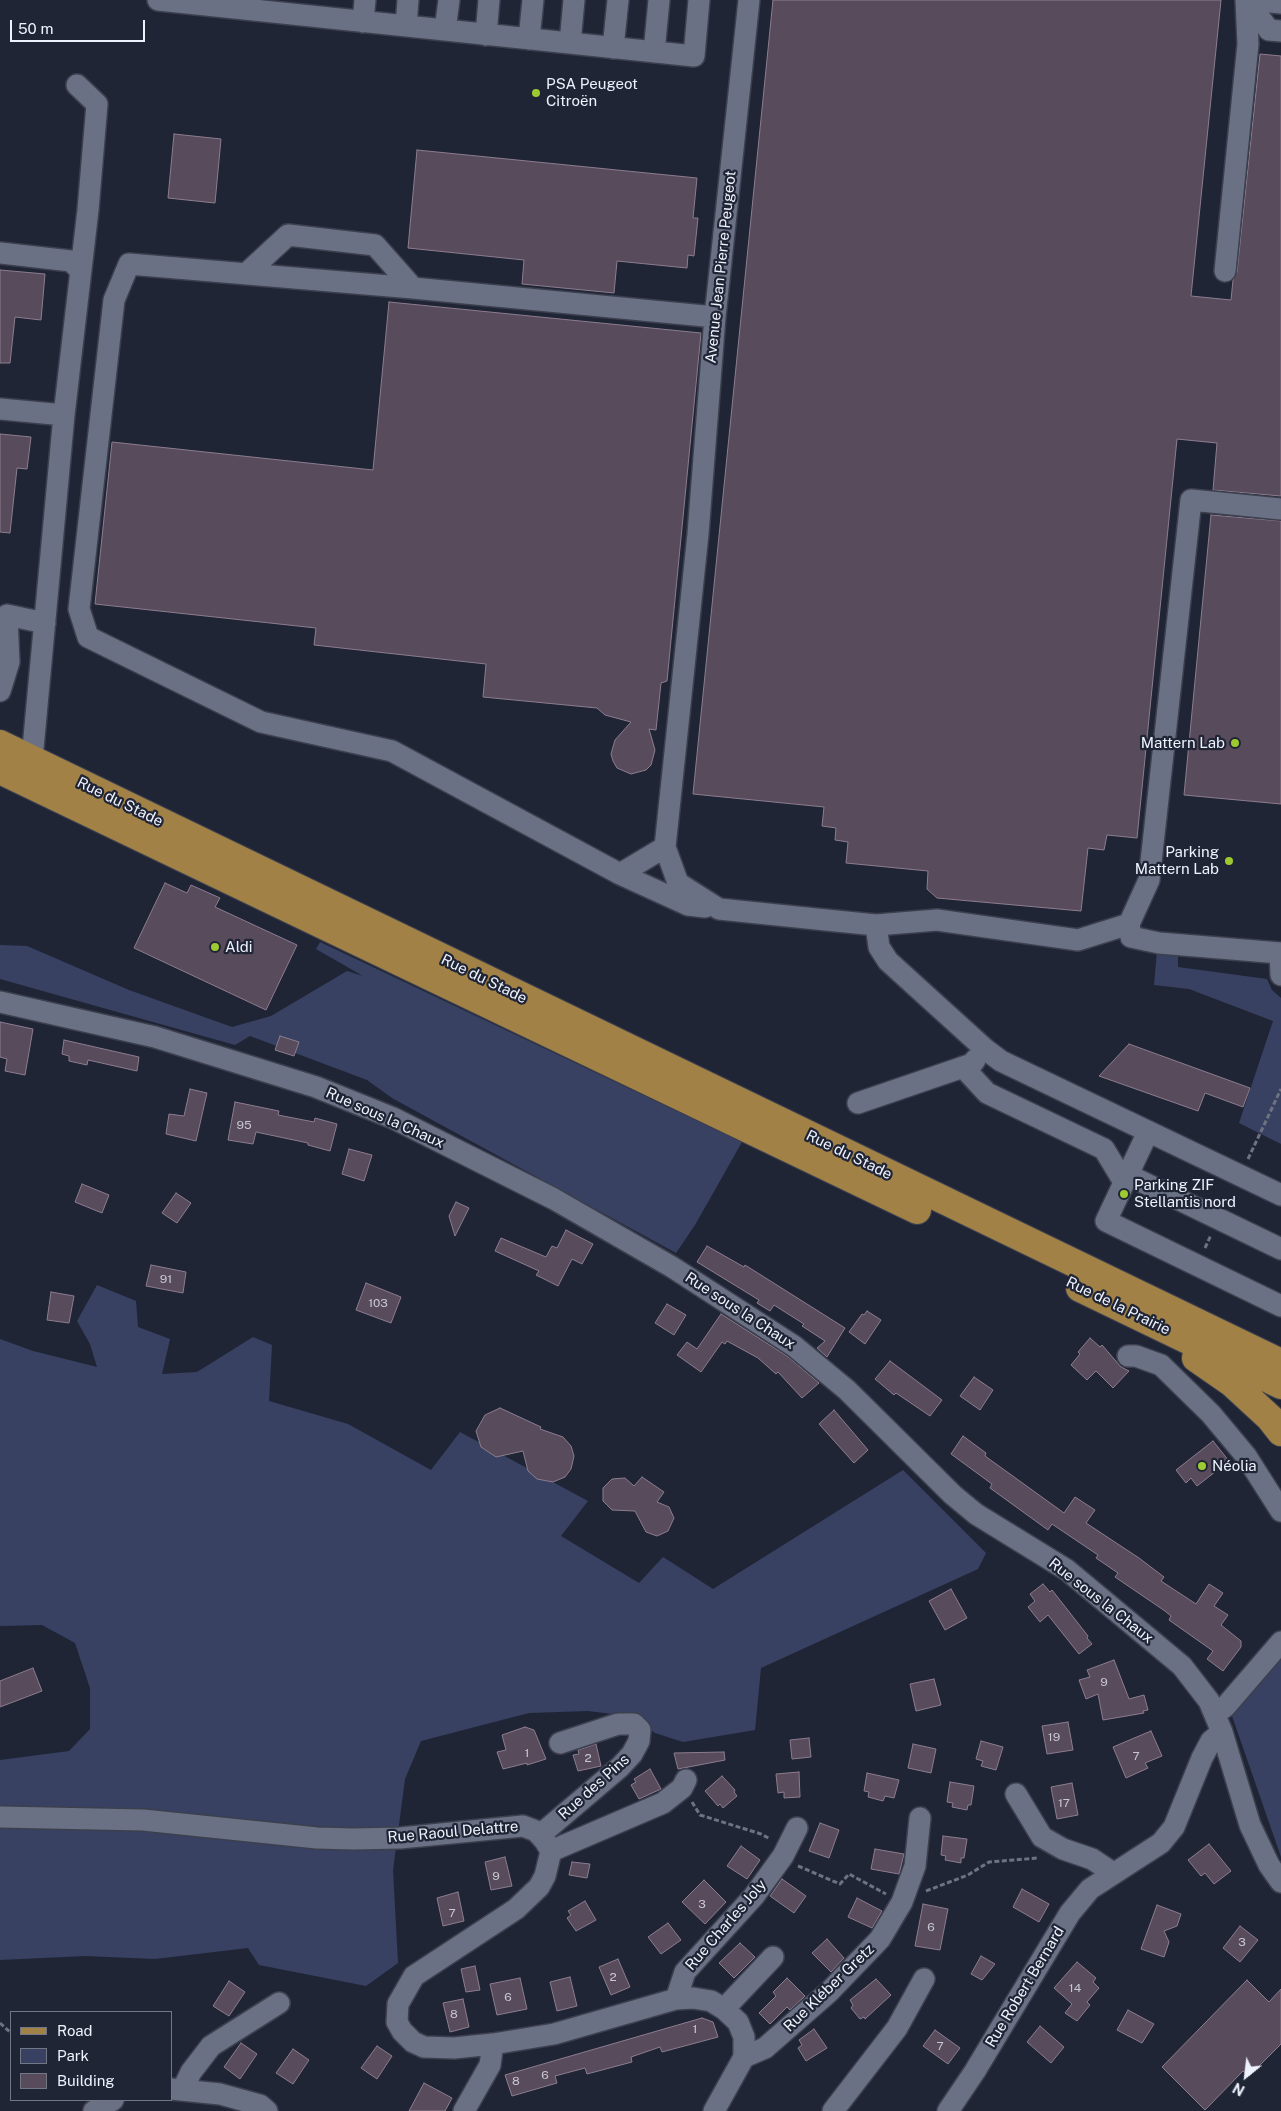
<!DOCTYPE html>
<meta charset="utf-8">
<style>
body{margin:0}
#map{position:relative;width:1281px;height:2111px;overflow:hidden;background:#202536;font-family:"Public Sans",sans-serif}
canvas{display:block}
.legend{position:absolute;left:10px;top:2011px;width:162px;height:90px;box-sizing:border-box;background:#202536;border:1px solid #727786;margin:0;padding:6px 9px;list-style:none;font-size:15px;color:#eef2fd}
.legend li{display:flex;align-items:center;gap:10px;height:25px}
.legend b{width:25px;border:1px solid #727786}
.north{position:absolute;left:1221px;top:2051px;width:50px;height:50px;-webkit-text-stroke:4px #202536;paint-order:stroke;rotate:209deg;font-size:14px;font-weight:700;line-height:20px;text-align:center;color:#eef2fd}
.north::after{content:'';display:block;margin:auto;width:18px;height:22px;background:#eef2fd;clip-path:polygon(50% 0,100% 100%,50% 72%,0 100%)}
.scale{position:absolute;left:10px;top:20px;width:135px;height:22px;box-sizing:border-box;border:2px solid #eef2fd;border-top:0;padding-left:6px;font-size:15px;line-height:18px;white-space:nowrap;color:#eef2fd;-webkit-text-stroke:4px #202536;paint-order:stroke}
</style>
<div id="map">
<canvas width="1281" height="2111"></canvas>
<ul class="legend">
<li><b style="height:6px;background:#a18146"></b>Road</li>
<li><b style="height:14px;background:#384162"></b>Park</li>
<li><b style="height:14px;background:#584b5b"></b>Building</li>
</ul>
<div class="north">N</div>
<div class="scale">50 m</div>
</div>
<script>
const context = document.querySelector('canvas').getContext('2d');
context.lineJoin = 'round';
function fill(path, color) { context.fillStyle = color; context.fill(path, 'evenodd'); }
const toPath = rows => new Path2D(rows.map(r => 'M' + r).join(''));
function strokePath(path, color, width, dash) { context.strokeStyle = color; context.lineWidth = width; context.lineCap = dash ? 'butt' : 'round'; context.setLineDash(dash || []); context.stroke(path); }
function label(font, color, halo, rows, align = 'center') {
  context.font = font + ' "Public Sans",sans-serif'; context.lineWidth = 4.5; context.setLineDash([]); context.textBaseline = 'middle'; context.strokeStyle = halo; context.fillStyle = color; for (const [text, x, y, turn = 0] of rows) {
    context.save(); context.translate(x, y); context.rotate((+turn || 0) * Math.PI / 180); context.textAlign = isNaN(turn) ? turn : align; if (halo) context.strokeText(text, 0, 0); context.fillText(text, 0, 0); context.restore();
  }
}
fill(toPath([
 [320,942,742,1142,695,1225,676,1253,392,1098,367,1080,250,1036,235,1045,0,979,0,945,27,946,129,990,232,1027,271,1016,347,971,363,976,316,949],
 [1157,951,1178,953,1178,967,1267,979,1272,990,1281,998,1281,1144,1239,1123,1273,1021,1189,989,1154,985],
 [97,1285,136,1301,138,1327,170,1339,162,1374,197,1372,253,1337,272,1345,269,1401,348,1424,431,1470,460,1432,588,1501,561,1536,639,1583,663,1557,713,1589,903,1470,986,1553,978,1569,761,1668,755,1730,683,1742,655,1733,629,1716,588,1711,529,1713,421,1741,405,1779,393,1870,398,1963,366,1986,259,1965,248,1948,155,1959,85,1956,0,1960,0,1760,69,1751,90,1729,90,1688,75,1643,42,1625,0,1626,0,1339,33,1351,97,1367,90,1344,77,1321],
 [1281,1657,1281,1857,1232,1716]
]), '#384162');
const building = toPath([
 [773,0,1221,0,1191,296,1231,300,1233,280,1237,272,1260,54,1281,56,1281,496,1213,490,1217,443,1177,439,1137,838,1107,835,1104,850,1088,848,1081,911,937,898,927,889,928,871,846,863,848,842,835,840,836,828,822,826,824,807,693,794,773,0],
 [174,134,221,139,215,203,168,198,174,134],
 [417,150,697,178,693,218,698,218,694,256,688,255,687,268,617,261,614,293,522,284,524,260,408,248,417,150],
 [0,270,45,274,41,320,15,317,10,363,0,363,0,270],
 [389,302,701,333,667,681,661,683,656,730,649,729,655,750,651,765,646,770,631,774,617,768,613,761,611,754,615,740,631,722,605,715,597,708,483,697,486,664,314,645,316,628,95,604,112,442,373,470,389,302],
 [0,434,31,437,27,469,17,468,10,533,0,532,0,434],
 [1211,515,1281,521,1281,804,1184,795,1211,515],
 [165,883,187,893,191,885,220,898,215,907,297,945,266,1010,134,948,165,883],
 [0,1022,33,1029,25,1075,5,1071,7,1059,0,1057,0,1022],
 [280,1036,299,1042,294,1056,275,1050,280,1036],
 [64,1040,139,1057,137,1071,88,1060,87,1065,69,1061,69,1056,62,1054,64,1040],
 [1129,1044,1250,1088,1243,1107,1205,1093,1198,1111,1099,1076,1129,1044],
 [190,1089,207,1093,196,1141,166,1134,169,1114,184,1116,190,1089],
 [235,1102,279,1111,278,1115,314,1122,315,1118,337,1124,330,1151,308,1145,308,1143,256,1132,253,1144,228,1140,235,1102],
 [349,1149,372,1155,364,1181,342,1174,349,1149],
 [82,1184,109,1195,102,1213,75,1202,82,1184],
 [176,1193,191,1203,177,1223,162,1213,176,1193],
 [456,1202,469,1208,455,1236,449,1216,456,1202],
 [566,1230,593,1244,582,1264,572,1259,558,1286,536,1275,539,1271,495,1251,501,1238,546,1257,552,1246,557,1248,566,1230],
 [707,1246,744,1267,745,1265,845,1328,827,1357,817,1348,825,1341,802,1326,804,1324,774,1305,770,1311,757,1303,759,1300,697,1262,707,1246],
 [151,1265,186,1272,183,1293,146,1286,151,1265],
 [366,1283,401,1297,391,1323,356,1310,366,1283],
 [51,1292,74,1296,69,1323,47,1320,51,1292],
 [667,1304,686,1315,674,1335,655,1323,667,1304],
 [867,1311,881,1320,865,1344,849,1332,862,1314,864,1315,867,1311],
 [721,1314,787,1356,819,1383,802,1398,778,1372,776,1374,758,1358,727,1341,725,1344,722,1342,701,1372,677,1355,687,1342,697,1349,721,1314],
 [1090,1338,1100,1347,1102,1345,1121,1367,1129,1371,1113,1388,1096,1371,1087,1380,1071,1365,1080,1354,1078,1352,1090,1338],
 [890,1361,942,1400,930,1416,896,1393,894,1395,875,1379,890,1361],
 [974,1377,993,1390,980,1410,960,1396,974,1377],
 [500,1408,541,1427,540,1429,563,1437,571,1446,574,1456,571,1469,565,1477,553,1482,537,1479,528,1471,523,1451,496,1457,481,1447,476,1431,485,1415,500,1408],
 [834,1410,868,1450,854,1463,819,1424,834,1410],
 [963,1436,986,1453,985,1456,1064,1513,1075,1497,1095,1510,1086,1523,1139,1558,1164,1577,1161,1581,1196,1604,1209,1584,1223,1593,1214,1606,1228,1615,1221,1625,1241,1641,1241,1647,1223,1671,1207,1659,1213,1651,1169,1620,1171,1616,1165,1611,1115,1577,1118,1573,1096,1558,1098,1555,1052,1524,1048,1530,990,1488,992,1484,951,1454,963,1436],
 [1213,1441,1229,1461,1197,1486,1191,1478,1186,1483,1176,1470,1213,1441],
 [642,1477,664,1492,657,1502,669,1507,674,1518,668,1531,657,1536,646,1532,635,1511,612,1510,603,1501,603,1488,612,1479,625,1478,634,1486,642,1477],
 [1043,1584,1050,1592,1052,1590,1088,1636,1087,1638,1092,1644,1079,1654,1048,1615,1040,1622,1028,1607,1035,1601,1030,1594,1043,1584],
 [951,1589,967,1618,945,1630,929,1601,951,1589],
 [1114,1660,1129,1699,1144,1695,1148,1710,1143,1711,1144,1713,1103,1720,1098,1694,1086,1699,1079,1680,1090,1677,1087,1670,1114,1660],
 [33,1668,42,1691,0,1707,0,1681,33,1668],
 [934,1679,941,1705,916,1711,910,1684,934,1679],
 [1068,1722,1073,1750,1047,1754,1042,1726,1068,1722],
 [525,1727,534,1730,546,1759,527,1765,527,1763,503,1769,497,1752,506,1750,502,1735,525,1727],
 [1151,1731,1162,1756,1145,1763,1148,1768,1126,1778,1113,1747,1151,1731],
 [809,1738,811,1757,792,1759,790,1740,809,1738],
 [981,1741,1003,1747,996,1770,981,1766,983,1761,976,1759,981,1741],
 [596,1744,601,1766,578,1771,573,1755,579,1754,578,1750,596,1744],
 [913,1744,936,1749,931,1773,908,1768,913,1744],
 [724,1752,725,1760,678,1769,674,1753,724,1752],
 [650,1769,661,1789,639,1799,631,1785,636,1782,634,1779,650,1769],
 [799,1772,800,1797,784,1798,784,1792,778,1793,776,1774,799,1772],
 [867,1773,899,1780,894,1798,885,1796,883,1801,868,1797,869,1792,864,1791,867,1773],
 [722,1776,735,1790,734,1792,737,1796,723,1808,720,1804,718,1806,705,1791,722,1776],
 [950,1782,974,1786,971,1805,968,1805,967,1810,952,1807,953,1803,947,1802,950,1782],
 [1072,1783,1078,1815,1057,1819,1051,1787,1072,1783],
 [820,1823,839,1830,829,1858,809,1851,820,1823],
 [943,1836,967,1839,964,1858,961,1858,961,1863,945,1860,946,1856,941,1855,943,1836],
 [1209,1844,1231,1871,1214,1884,1205,1873,1201,1876,1188,1860,1209,1844],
 [741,1846,760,1860,747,1879,727,1866,741,1846],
 [875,1849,904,1854,899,1874,871,1869,875,1849],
 [505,1857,512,1886,491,1890,485,1862,505,1857],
 [572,1862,590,1864,587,1878,569,1875,572,1862],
 [782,1879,806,1896,794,1913,770,1896,782,1879],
 [704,1880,726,1902,705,1924,682,1902,704,1880],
 [1022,1889,1049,1904,1039,1922,1013,1907,1022,1889],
 [458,1892,464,1921,443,1926,437,1898,458,1892],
 [857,1898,882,1911,872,1928,848,1917,857,1898],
 [585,1901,596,1920,576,1931,567,1918,571,1915,568,1911,585,1901],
 [923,1904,948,1909,940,1950,915,1946,923,1904],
 [1157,1905,1181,1914,1177,1926,1164,1931,1169,1942,1164,1957,1141,1949,1157,1905],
 [668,1923,681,1940,661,1954,648,1937,668,1923],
 [1240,1926,1258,1940,1240,1962,1223,1948,1240,1926],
 [827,1939,844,1958,831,1972,812,1953,827,1939],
 [740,1943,755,1957,734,1978,719,1963,740,1943],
 [981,1956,995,1964,982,1980,971,1974,981,1956],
 [618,1959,630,1987,611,1995,599,1967,618,1959],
 [1077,1962,1096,1978,1093,1982,1099,1988,1087,2002,1090,2005,1077,2021,1065,2013,1072,2004,1054,1988,1077,1962],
 [475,1966,480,1990,466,1992,461,1969,475,1966],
 [570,1977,577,2006,557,2011,550,1982,570,1977],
 [520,1978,527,2009,497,2015,490,1984,520,1978],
 [787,1978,805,1996,790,2010,787,2007,770,2024,759,2013,776,1996,773,1992,787,1978],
 [876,1979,891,1995,865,2019,864,2017,860,2019,851,2008,853,2005,850,2000,876,1979],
 [1247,1980,1269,2002,1281,1989,1281,2044,1249,2076,1243,2071,1205,2110,1162,2067,1247,1980],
 [229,1981,245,1992,229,2016,213,2006,229,1981],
 [463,1999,469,2027,450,2032,443,2003,463,1999],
 [1128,2010,1154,2024,1142,2043,1117,2030,1128,2010],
 [702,2018,713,2022,718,2037,662,2052,660,2047,631,2057,632,2062,587,2074,585,2068,555,2076,557,2083,512,2096,505,2075,702,2018],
 [1040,2026,1064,2047,1051,2063,1027,2042,1040,2026],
 [814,2029,827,2048,806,2061,798,2048,802,2045,799,2040,814,2029],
 [935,2030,960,2048,948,2064,923,2046,935,2030],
 [241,2043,257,2054,240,2079,224,2067,241,2043],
 [377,2046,392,2056,377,2079,361,2068,377,2046],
 [293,2049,309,2060,293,2084,276,2073,293,2049],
 [424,2083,452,2098,445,2111,409,2111,424,2083]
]);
fill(building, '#584b5b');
strokePath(building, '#8c7d90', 1);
const minor = toPath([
 [158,0,694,56,699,0],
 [749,0,715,317,698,534,665,847,678,883,719,909,826,920,876,925,937,920,1078,940,1129,924],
 [1246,0,1269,30,1281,31],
 [1251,0,1281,3],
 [363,22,365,0],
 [406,26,408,0],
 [445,30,449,0],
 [486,35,489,0],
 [529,39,533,0],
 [570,43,574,0],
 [613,48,618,0],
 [654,52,659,0],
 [0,253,71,261,80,270],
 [1225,271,1248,44,1246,0],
 [247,273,288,235,375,245,413,288],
 [0,409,64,415],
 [1281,509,1191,500,1149,880,1129,924,1131,937,1159,943,1280,953,1281,975],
 [0,691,9,662,7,615,45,623],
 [32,759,64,415,88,210,97,104,77,85],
 [665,847,620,874,392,751,261,722,88,637,79,609,114,300,129,264,413,288,715,317],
 [620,874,688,905,705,907],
 [876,925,879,947,888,961,985,1049,1001,1061,1281,1195],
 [0,1002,155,1037,316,1087,393,1118,554,1199,672,1267,794,1346,847,1390,953,1495,976,1514,1067,1570,1182,1666,1209,1701,1222,1732,1250,1825,1269,1865,1281,1882],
 [963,1067,987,1093,1104,1149,1124,1182],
 [858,1103,972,1064,975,1060],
 [1148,1132,1106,1221,1281,1306],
 [1128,1175,1281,1249],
 [1128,1356,1136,1356,1161,1365,1211,1414,1246,1456,1281,1511],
 [1214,1713,1225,1707,1281,1642],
 [1016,1794,1042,1837,1063,1849,1092,1859,1113,1873],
 [0,1817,143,1820,317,1838,353,1839,400,1838,523,1826,536,1831,545,1841,551,1851,545,1876,539,1887,516,1909,414,1976,398,2004,397,2022,402,2031,413,2042,424,2047,454,2048,493,2044,554,2034,676,1999,693,1998,711,2001,724,2009,738,2022,744,2037,744,2057,714,2111],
 [540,1835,620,1767,632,1754,639,1741,640,1730,634,1724,618,1724,560,1743],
 [551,1851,663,1803,682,1788,686,1780],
 [676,1999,685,1972,754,1896,783,1856,797,1828],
 [724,2009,773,1957],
 [744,2057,765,2048,829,1992,880,1939,902,1902,915,1866,920,1818],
 [171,2089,220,2094,260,2105,267,2111],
 [183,2089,191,2072,211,2046,279,2003],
 [94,2111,113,2100],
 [464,2111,490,2065,493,2044],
 [833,2111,897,2028,924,1979],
 [948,2111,975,2071,1070,1913,1090,1889,1161,1843,1174,1827,1202,1758,1211,1741,1222,1732]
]);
const major = toPath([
 [0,744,1281,1363],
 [0,770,917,1210],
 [1080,1288,1281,1385],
 [1196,1358,1232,1383,1270,1418,1281,1432]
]);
strokePath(minor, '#3c404e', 24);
strokePath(major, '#3c404e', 30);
strokePath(toPath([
 [1248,1159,1281,1089],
 [1205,1248,1211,1235],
 [692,1802,700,1815,761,1834,770,1839],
 [798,1866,840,1884,849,1874,886,1894],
 [926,1891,968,1875,989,1862,1038,1858],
 [0,2023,11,2033]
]), '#6e7281', 3, [5, 2.5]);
strokePath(minor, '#6a7185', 21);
strokePath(major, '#a18146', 28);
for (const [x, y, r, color] of [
 [536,93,5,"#9dca31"],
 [1235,743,5,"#9dca31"],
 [1229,861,5,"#9dca31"],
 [215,947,5,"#9dca31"],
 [1124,1194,5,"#9dca31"],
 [1202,1466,5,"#9dca31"]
]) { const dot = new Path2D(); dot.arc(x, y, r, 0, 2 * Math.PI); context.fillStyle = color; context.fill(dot); strokePath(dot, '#202536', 2); }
label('12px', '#c8c8d4', null, [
 ["95",244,1125],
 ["91",166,1279],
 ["103",378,1303],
 ["9",1104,1682],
 ["19",1054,1737],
 ["1",527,1753],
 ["7",1136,1756],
 ["2",588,1758],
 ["17",1064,1803],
 ["9",496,1876],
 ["3",702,1904],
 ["7",452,1913],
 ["6",931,1927],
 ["3",1242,1942],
 ["2",613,1977],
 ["14",1075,1988],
 ["6",508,1997],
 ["8",454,2014],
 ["1",695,2029],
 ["7",940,2046],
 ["6",545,2075],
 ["8",516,2081]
]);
label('15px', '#eef2fd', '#202536', [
 ["PSA Peugeot",546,84],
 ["Citroën",546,101],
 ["Mattern Lab",1225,743,"right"],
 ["Parking",1219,852,"right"],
 ["Mattern Lab",1219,869,"right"],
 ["Aldi",225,947],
 ["Parking ZIF",1134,1185],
 ["Stellantis nord",1134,1202],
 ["Néolia",1212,1466]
], 'left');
label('15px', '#eef2fd', '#202536', [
 ["Avenue Jean Pierre Peugeot",721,267,-84],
 ["Rue du Stade",120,802,26],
 ["Rue du Stade",484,979,26],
 ["Rue sous la Chaux",385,1118,24],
 ["Rue du Stade",849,1155,26],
 ["Rue de la Prairie",1118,1306,26],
 ["Rue sous la Chaux",740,1311,33],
 ["Rue sous la Chaux",1101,1601,38],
 ["Rue des Pins",594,1787,-42],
 ["Rue Raoul Delattre",453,1832,-5],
 ["Rue Charles Joly",726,1925,-49],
 ["Rue Robert Bernard",1025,1987,-59],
 ["Rue Kléber Gretz",829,1988,-44]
]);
</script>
